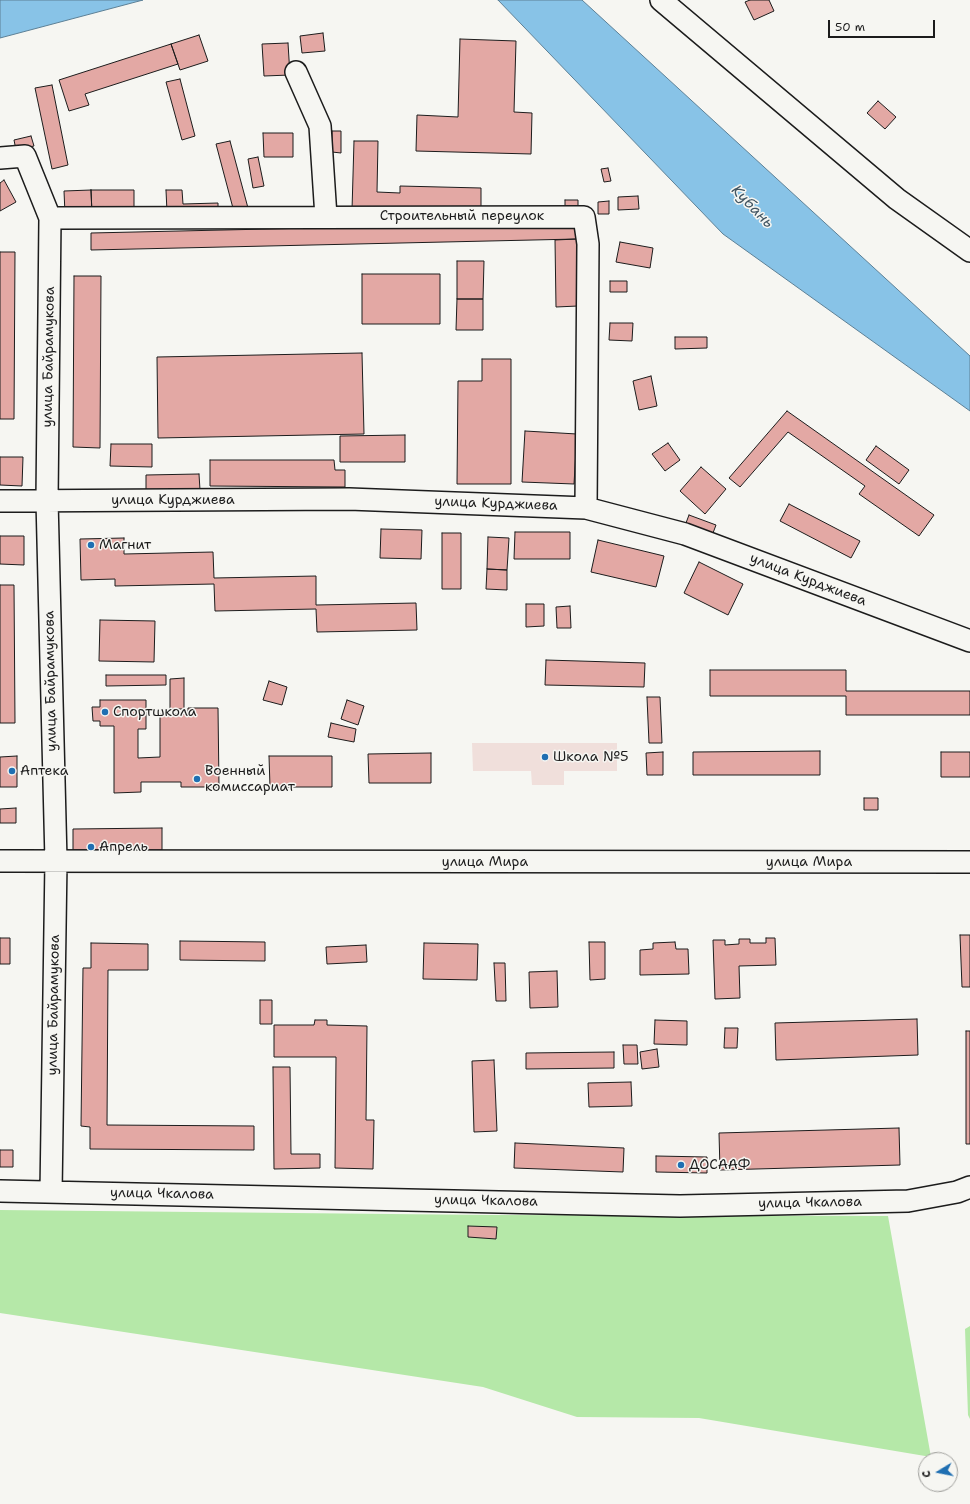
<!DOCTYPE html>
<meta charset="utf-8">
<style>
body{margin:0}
#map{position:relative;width:970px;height:1504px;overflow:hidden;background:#f6f6f2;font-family:"Shantell Sans",sans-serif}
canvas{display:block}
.north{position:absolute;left:918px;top:1452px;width:40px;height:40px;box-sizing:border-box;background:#f6f6f2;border:1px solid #9f9f9c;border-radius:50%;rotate:260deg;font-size:11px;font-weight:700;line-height:16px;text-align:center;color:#1c1c1c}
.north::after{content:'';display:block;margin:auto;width:14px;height:18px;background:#1f6fb2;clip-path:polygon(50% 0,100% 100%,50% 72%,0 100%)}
.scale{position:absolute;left:828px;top:20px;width:107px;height:18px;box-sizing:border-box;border:2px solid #1c1c1c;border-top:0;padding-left:5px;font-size:12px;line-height:14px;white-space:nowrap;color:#1c1c1c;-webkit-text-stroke:3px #f6f6f2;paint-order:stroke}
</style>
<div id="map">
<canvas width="970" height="1504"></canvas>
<div class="north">С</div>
<div class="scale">50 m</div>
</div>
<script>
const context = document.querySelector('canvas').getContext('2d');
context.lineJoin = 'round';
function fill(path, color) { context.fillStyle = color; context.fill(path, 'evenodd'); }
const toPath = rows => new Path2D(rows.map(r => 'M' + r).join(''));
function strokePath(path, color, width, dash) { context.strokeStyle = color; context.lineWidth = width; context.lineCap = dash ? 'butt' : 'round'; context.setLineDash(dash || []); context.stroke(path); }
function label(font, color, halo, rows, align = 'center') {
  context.font = font + ' "Shantell Sans",sans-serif'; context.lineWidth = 3; context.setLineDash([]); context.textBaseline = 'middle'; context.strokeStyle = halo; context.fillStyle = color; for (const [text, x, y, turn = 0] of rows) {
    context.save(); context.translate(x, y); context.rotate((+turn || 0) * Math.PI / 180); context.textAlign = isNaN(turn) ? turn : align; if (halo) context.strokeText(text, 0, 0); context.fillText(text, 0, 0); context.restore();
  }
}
fill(toPath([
 [472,743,617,743,617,771,564,771,564,785,532,785,531,771,473,771]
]), '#f0dfdb');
fill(toPath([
 [0,1210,488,1215,888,1216,931,1457,699,1418,577,1417,483,1387,0,1313],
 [970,1326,970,1419,968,1415,965,1329]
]), '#b5e8a8');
const water = toPath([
 [0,0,143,0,0,38,0,0],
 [498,0,582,0,970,356,970,411,723,234,498,0]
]);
fill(water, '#88c3e7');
strokePath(water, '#5d8096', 1);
const building = toPath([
 [750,0,769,0,774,11,754,20,745,2,750,0],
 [323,33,325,51,302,53,300,36,323,33],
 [199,35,208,61,180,70,171,44,199,35],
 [460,39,516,41,514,112,532,113,531,154,416,151,417,115,458,117,460,39],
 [288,43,290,75,264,76,262,44,288,43],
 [171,44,178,64,85,94,89,105,69,111,59,80,171,44],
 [180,79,195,136,182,140,166,82,180,79],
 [52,85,68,165,52,169,35,88,52,85],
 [878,101,896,117,885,129,867,113,878,101],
 [332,131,341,131,341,153,332,152,332,131],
 [263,133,293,133,293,157,264,157,263,133],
 [31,136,34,146,16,150,14,140,31,136],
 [230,141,248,208,234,212,216,144,230,141],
 [354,141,378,141,377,192,400,193,400,186,481,188,481,213,352,210,354,141],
 [258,157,264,186,253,188,248,159,258,157],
 [608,168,611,181,604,182,601,169,608,168],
 [4,180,16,202,0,211,0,183,4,180],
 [91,190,92,214,65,214,64,191,91,190],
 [91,190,134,190,134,213,92,214,91,190],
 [166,190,182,190,183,204,218,203,218,210,167,212,166,190],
 [638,196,639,209,618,210,618,197,638,196],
 [565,200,578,200,578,211,565,211,565,200],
 [609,201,609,214,598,214,598,202,609,201],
 [577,222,577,239,91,250,91,233,577,222],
 [577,239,578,306,556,307,555,240,577,239],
 [620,242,653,248,650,268,616,262,620,242],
 [0,252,15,252,14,419,0,419,0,252],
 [457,261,484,261,483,299,457,299,457,261],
 [362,274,440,274,440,324,362,324,362,274],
 [74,276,101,276,100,448,73,447,74,276],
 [610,281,627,281,627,292,610,292,610,281],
 [457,299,483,299,483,330,456,330,457,299],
 [610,323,633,323,632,341,609,340,610,323],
 [675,337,707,337,707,348,675,349,675,337],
 [362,353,364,434,158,438,157,357,362,353],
 [482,359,511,359,511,484,457,484,458,381,482,381,482,359],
 [651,376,657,406,639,410,633,381,651,376],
 [787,411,934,515,919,536,859,494,865,486,788,432,740,487,729,478,787,411],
 [525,431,577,434,574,484,522,482,525,431],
 [405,435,405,462,340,462,340,436,405,435],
 [668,443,680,460,665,471,652,454,668,443],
 [111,444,152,444,152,467,110,466,111,444],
 [876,446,909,470,899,484,866,460,876,446],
 [0,457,23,457,22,486,0,485,0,457],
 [210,460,334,460,335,470,345,470,345,487,210,486,210,460],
 [701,467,726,489,705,514,680,491,701,467],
 [199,474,200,490,146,491,146,475,199,474],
 [789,504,860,541,851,558,780,521,789,504],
 [689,515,716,525,713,533,686,523,689,515],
 [381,529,422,530,421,559,380,558,381,529],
 [515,532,570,532,570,559,514,559,515,532],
 [442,533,461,533,461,589,442,589,442,533],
 [0,536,24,536,24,565,0,564,0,536],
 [488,537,509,538,507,570,487,569,488,537],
 [124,538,124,554,213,552,214,578,316,576,316,605,416,603,417,630,317,632,316,609,215,611,214,584,115,586,115,579,81,580,80,539,124,538],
 [598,540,664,556,656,587,591,572,598,540],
 [699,562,743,584,728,615,684,593,699,562],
 [487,569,507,570,507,590,486,589,487,569],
 [0,585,14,585,15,723,0,723,0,585],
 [526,604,544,604,544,626,526,627,526,604],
 [570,606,571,628,557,628,556,607,570,606],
 [100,620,155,621,154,662,99,661,100,620],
 [546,660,645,663,644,687,545,685,546,660],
 [710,670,846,670,846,691,970,691,970,715,846,715,846,696,710,696,710,670],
 [106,675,166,675,166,685,106,686,106,675],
 [184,678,184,709,170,709,170,679,184,678],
 [269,681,287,687,282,705,263,700,269,681],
 [647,697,660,697,662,743,649,743,647,697],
 [100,700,146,700,146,729,138,729,138,758,160,757,160,714,188,714,188,708,218,708,219,787,181,787,181,782,141,782,141,792,114,793,114,726,100,726,100,721,93,721,92,707,100,707,100,700],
 [347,700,364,706,358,725,341,719,347,700],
 [331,723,356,729,354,742,328,737,331,723],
 [820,751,820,775,693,775,693,752,820,751],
 [663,752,663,775,647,775,646,753,663,752],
 [941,752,970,752,970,777,941,777,941,752],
 [431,753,431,783,369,783,368,754,431,753],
 [17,756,17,787,0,787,0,757,17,756],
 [269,756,332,756,332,787,270,787,269,756],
 [864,798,878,798,878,810,864,810,864,798],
 [16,808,16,823,0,823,0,809,16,808],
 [162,828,162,850,73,850,73,829,162,828],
 [960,935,970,935,970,987,962,987,960,935],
 [0,938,10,938,10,964,0,964,0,938],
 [766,938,775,938,776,965,739,966,740,998,715,999,713,940,725,940,725,945,739,944,739,939,750,939,750,943,766,943,766,938],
 [180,941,265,942,265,961,180,960,180,941],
 [589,942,605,942,605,979,590,980,589,942],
 [675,942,676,949,688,949,689,974,640,975,640,950,653,949,653,943,675,942],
 [91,943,148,944,148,970,108,970,107,1125,254,1126,254,1150,90,1149,90,1127,81,1126,83,968,91,968,91,943],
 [424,943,478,944,477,980,423,979,424,943],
 [366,945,367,962,327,964,326,947,366,945],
 [494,963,505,963,506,1001,496,1001,494,963],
 [557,971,558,1007,530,1008,529,972,557,971],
 [260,1000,272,1000,272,1024,260,1024,260,1000],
 [917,1019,918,1055,776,1060,775,1023,917,1019],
 [315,1020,327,1020,327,1025,367,1026,366,1120,374,1120,373,1169,335,1168,336,1057,274,1057,274,1025,314,1025,315,1020],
 [655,1020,687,1021,687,1045,654,1044,655,1020],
 [725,1028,738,1028,737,1048,724,1048,725,1028],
 [966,1031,970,1031,970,1144,966,1144,966,1031],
 [623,1045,637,1045,638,1064,624,1064,623,1045],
 [657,1049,659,1067,642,1069,640,1052,657,1049],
 [614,1052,614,1068,526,1069,526,1053,614,1052],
 [494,1060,497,1131,474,1132,472,1061,494,1060],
 [273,1067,290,1067,291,1154,320,1154,320,1168,274,1169,273,1067],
 [631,1082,632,1106,589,1107,588,1083,631,1082],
 [899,1128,900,1165,720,1170,719,1133,899,1128],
 [515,1143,624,1148,623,1172,514,1168,515,1143],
 [0,1150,13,1150,13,1167,0,1167,0,1150],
 [656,1156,707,1157,707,1173,656,1172,656,1156],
 [468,1226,497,1227,496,1239,468,1237,468,1226]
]);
fill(building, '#e3a8a4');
strokePath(building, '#1c1c1c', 1);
const minor = toPath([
 [661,0,897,199,970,251],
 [296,72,320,126,326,217],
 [0,158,25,156,50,218,47,500,56,861,51,1192],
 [50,218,584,217,588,244,586,508],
 [0,501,349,499,586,508,685,534,970,641],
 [0,861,970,862],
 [0,1191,680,1206,908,1201,957,1192,970,1187]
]);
strokePath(minor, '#1c1c1c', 24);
strokePath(minor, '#f6f6f2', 21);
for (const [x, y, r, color] of [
 [91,545,4,"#1f6fb2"],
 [105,712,4,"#1f6fb2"],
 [545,757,4,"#1f6fb2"],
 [12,771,4,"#1f6fb2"],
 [197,779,4,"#1f6fb2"],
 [91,847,4,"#1f6fb2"],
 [681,1165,4,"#1f6fb2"]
]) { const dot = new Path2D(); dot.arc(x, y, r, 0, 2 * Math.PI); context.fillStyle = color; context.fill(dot); strokePath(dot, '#f6f6f2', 1.5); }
label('14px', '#1c1c1c', '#f6f6f2', [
 ["Строительный переулок",462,216],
 ["улица Байрамукова",49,357,-89],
 ["улица Курджиева",173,500],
 ["улица Курджиева",496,504,2],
 ["улица Курджиева",808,580,21],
 ["улица Байрамукова",51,681,-91],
 ["улица Мира",485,862],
 ["улица Мира",809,862],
 ["улица Байрамукова",54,1005,-89],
 ["улица Чкалова",162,1194,1],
 ["улица Чкалова",486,1201,1],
 ["улица Чкалова",810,1203,-1]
]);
label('14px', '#1c1c1c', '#f6f6f2', [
 ["Магнит",99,545],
 ["Спортшкола",113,712],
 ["Школа №5",553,757],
 ["Аптека",20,771],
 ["Военный",205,771],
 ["комиссариат",205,787],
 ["Апрель",99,847],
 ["ДОСААФ",689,1165]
], 'left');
label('italic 15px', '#425663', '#f6f6f2', [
 ["Кубань",752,207,46]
]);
</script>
